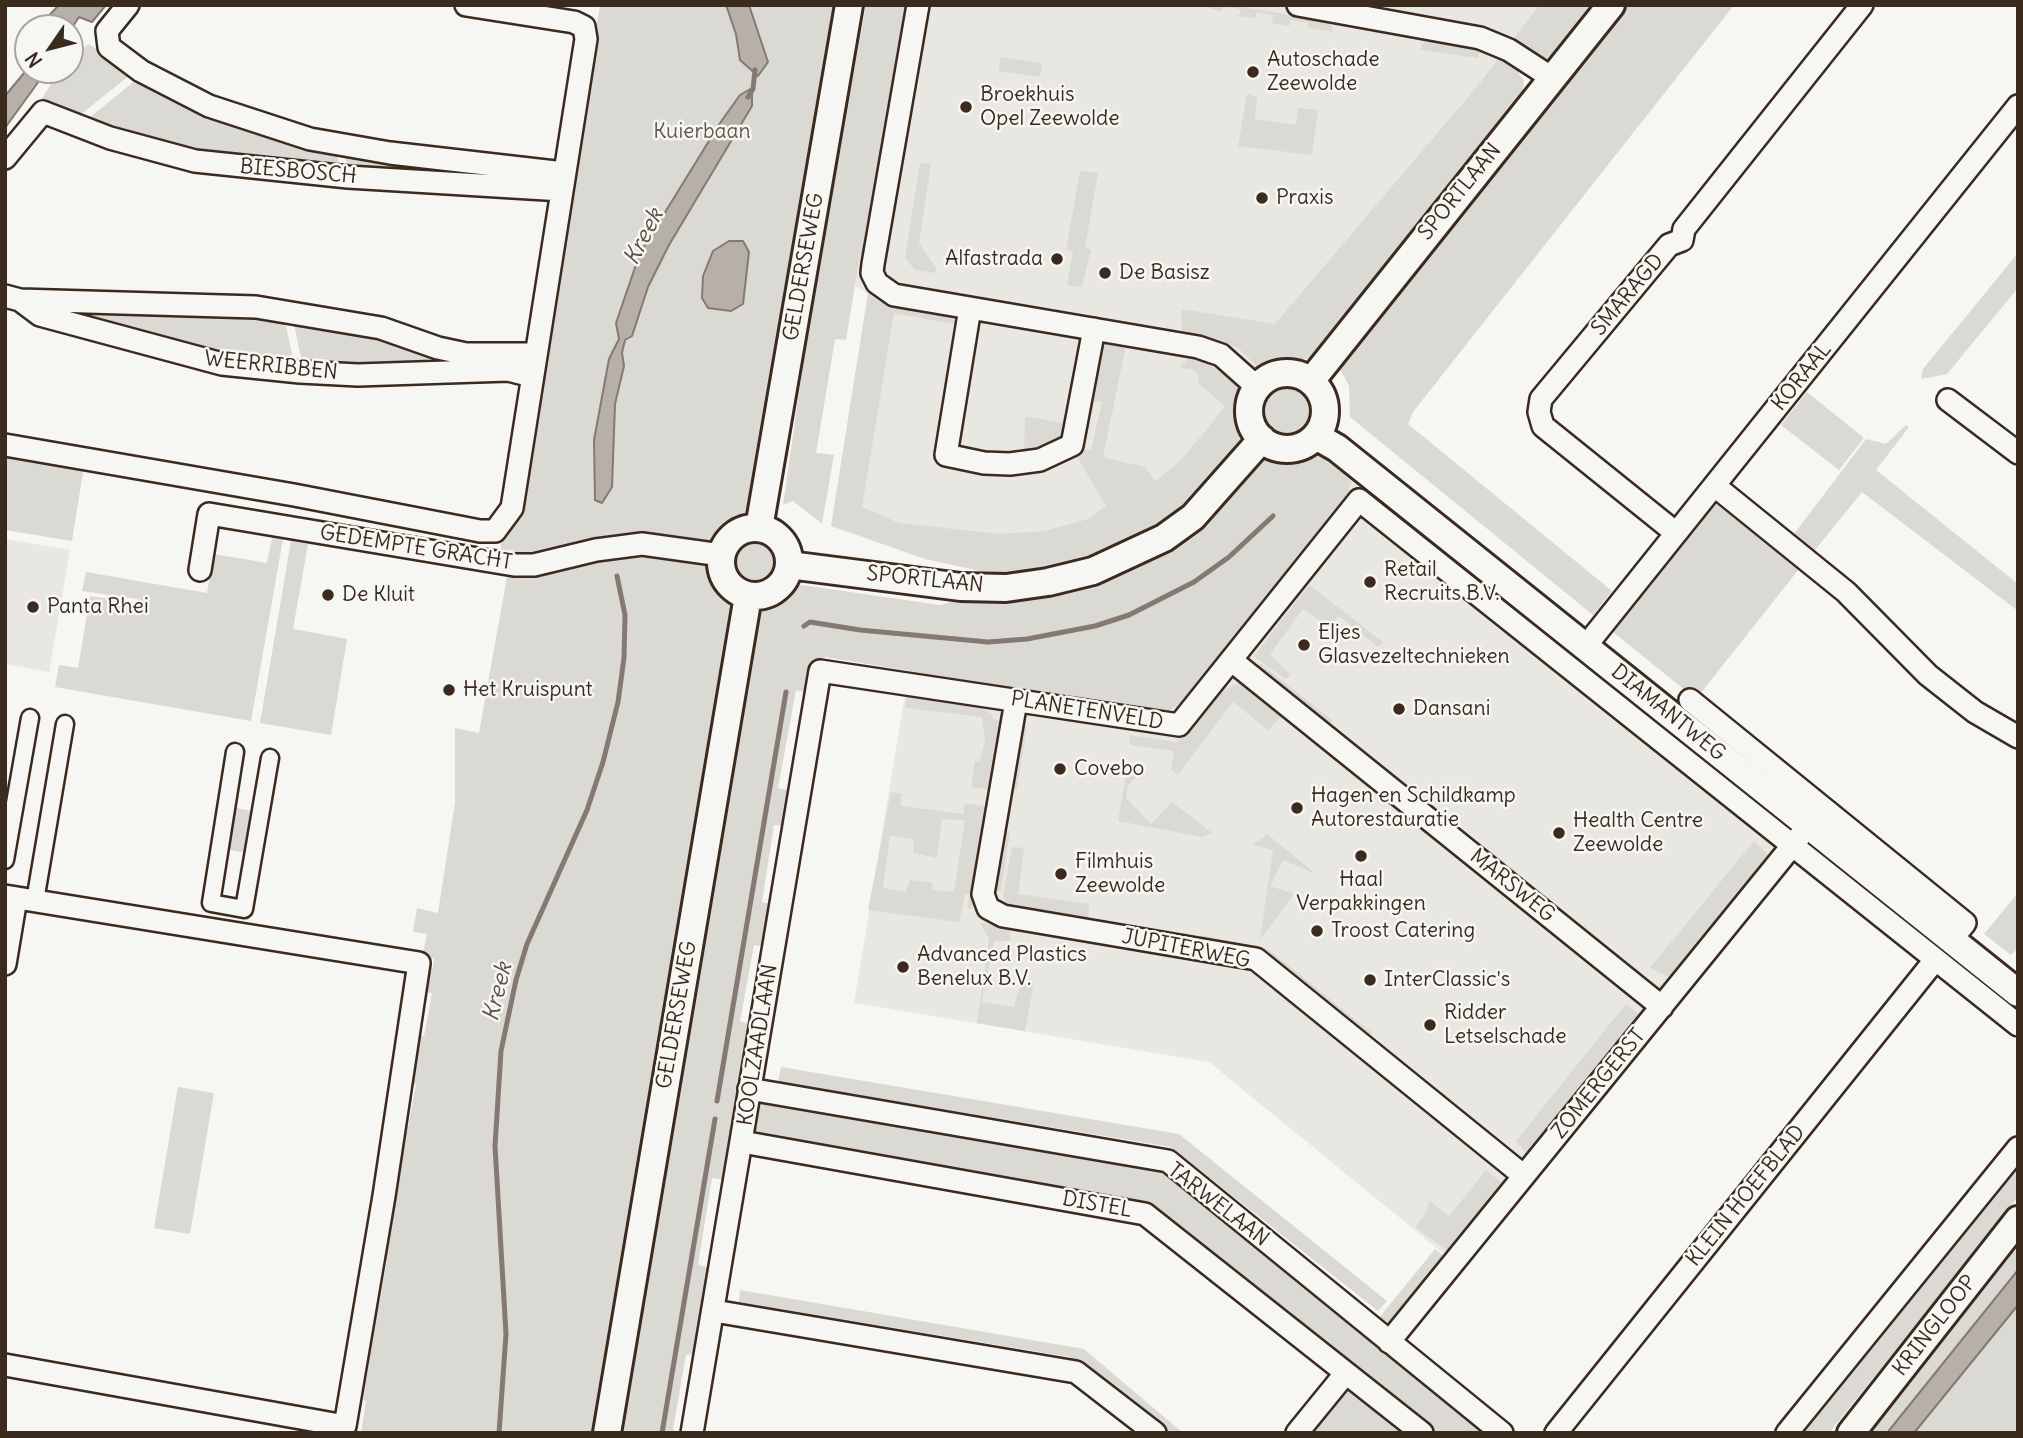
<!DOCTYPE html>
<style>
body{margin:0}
#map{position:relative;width:2023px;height:1438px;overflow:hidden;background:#f6f6f2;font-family:Delius,sans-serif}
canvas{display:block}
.frame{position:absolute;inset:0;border:7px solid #3b2a1e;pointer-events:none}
.north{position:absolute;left:14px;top:14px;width:70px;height:70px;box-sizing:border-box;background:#f6f6f2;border:2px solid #aba49d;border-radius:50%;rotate:235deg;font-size:19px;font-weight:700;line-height:28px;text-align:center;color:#3b2a1e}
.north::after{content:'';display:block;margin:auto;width:24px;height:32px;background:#3b2a1e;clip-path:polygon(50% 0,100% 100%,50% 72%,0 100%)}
</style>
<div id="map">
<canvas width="2023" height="1438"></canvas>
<div class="frame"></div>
<div class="north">N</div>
</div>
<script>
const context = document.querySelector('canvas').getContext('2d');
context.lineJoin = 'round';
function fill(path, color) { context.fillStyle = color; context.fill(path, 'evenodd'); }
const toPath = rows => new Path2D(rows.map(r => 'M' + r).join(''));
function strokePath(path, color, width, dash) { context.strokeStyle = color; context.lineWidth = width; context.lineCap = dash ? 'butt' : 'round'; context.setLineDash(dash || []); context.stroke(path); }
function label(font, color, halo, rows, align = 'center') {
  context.font = font + ' Delius,sans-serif'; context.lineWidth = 5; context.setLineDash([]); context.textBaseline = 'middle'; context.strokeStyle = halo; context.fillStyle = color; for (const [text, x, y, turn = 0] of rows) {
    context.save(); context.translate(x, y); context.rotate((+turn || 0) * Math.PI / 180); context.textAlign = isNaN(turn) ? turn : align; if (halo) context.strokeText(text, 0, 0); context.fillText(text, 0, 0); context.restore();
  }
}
fill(toPath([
 [897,5,1550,5,1236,395,1222,457,1038,553,845,520,869,294,855,286,859,246],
 [1346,464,1798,836,1455,1263,1209,1062,854,1003,911,658],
 [5,539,70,550,49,672,5,664]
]), '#e8e7e2');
fill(toPath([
 [600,5,840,5,744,542,755,540,769,545,773,551,776,565,768,578,762,582,747,582,738,576,597,1433,361,1433,366,1401,363,1400,370,1356,364,1355,371,1306,379,1306,387,1261,379,1259,386,1220,392,1221,400,1176,394,1175,402,1127,408,1127,416,1085,409,1083,418,1035,424,1036,432,993,425,992,429,967,433,968,434,958,422,957,427,934,413,932,417,908,438,913,455,803,455,728,479,733,507,577,521,574,501,554,501,544,517,509],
 [866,5,908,5,867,254,860,254,846,340,835,339,816,453,834,455,822,524,793,501,783,505,840,107,852,82],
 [1201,5,1231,5,1330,22,1333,32,1308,28,1309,23,1291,20,1289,26,1272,23,1274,15,1256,12,1256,18,1239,16,1241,9,1223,7,1221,12],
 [1539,5,1595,5,1555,55,1541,61,1528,58,1518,72,1524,81,1521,103,1320,349,1310,358,1273,366,1262,371,1237,347,1182,331,1181,309,1275,324,1480,83],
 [1626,5,1734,5,1413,412,1408,424,1612,591,1593,615,1350,417,1349,386,1339,367],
 [1428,38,1472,46,1479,49,1478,58,1421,50,1422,44],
 [88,44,135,71,74,120,37,106,60,70,70,70,70,55,76,46,83,50],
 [1000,57,1042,63,1040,77,999,71],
 [142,75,335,150,342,171,221,160,83,123],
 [1247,94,1257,97,1255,119,1296,125,1298,108,1318,110,1312,155,1238,146],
 [343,152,536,177,350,172],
 [920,163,931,164,919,243,936,268,935,273,915,270,905,258],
 [1080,171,1098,173,1085,248,1091,250,1082,287,1067,285,1073,252,1066,250],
 [2018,253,2018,288,1947,374,1921,379,1923,369],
 [868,293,878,301,949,314,958,325,894,313,862,507,899,523,999,534,1045,531,1088,519,1106,506,1075,453,1079,448,1091,451,1102,402,1087,401,1097,349,1103,343,1121,343,1125,350,1103,457,1144,467,1156,481,1181,460,1217,417,1225,406,1198,383,1199,375,1192,369,1180,368,1191,354,1235,381,1244,396,1242,414,1245,433,1234,454,1188,503,1159,526,1119,549,1081,563,1003,576,925,559,831,526],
 [39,305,284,317,295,368,246,364],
 [293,319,513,362,303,368],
 '1263 410a24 24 0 1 1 48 0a24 24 0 1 1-48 0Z',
 [1807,392,1864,438,1839,470,1781,425],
 [1025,416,1068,424,1066,432,1055,445,1024,455],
 [1906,425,1909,427,1876,470,2018,584,2018,611,1862,492,1811,555,1791,538,1866,439,1886,444],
 [1313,449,1352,476,1348,496,1182,702,1165,713,825,657,816,664,809,693,796,690,778,788,792,791,787,826,774,825,762,902,774,905,767,947,754,945,740,1021,754,1025,727,1180,712,1178,698,1265,712,1268,699,1354,686,1355,673,1430,683,1433,618,1433,757,620,764,608,791,587,802,585,940,605,970,597,1195,525,1232,493,1267,455],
 [5,454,84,466,72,541,5,530],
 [1384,495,1788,823,1783,826,1379,501],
 [1711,500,1799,569,1696,699,1608,628],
 [272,538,283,539,251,721,55,687,59,665,78,668,90,596,137,603,137,599,82,591,86,572,207,593,214,554,267,563],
 [291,541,308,544,293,629,347,639,331,735,260,723],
 [1309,585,1383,642,1378,647,1339,616,1329,627,1303,609,1270,654,1291,675,1285,679,1254,656],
 [1260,663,1333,721,1329,725,1257,667],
 [1243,681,1283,715,1268,730,1233,702,1178,775,1171,770,1174,751,1130,745,1129,735,1177,742,1224,690],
 [907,697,981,708,992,714,993,719,1003,722,991,790,971,787,975,761,980,761,985,740,982,717,905,708],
 [1021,725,1027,726,1017,790,1011,789],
 [1127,770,1141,772,1128,785,1126,798,1151,824,1172,802,1212,833,1203,837,1118,821],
 [891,792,902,794,901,806,963,814,965,803,989,807,972,909,968,908,969,894,965,894,959,922,868,910],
 [942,819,965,820,954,892,933,890,932,883,910,880,906,892,883,888,890,836,914,839,913,853,937,858],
 [1381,792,1637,997,1635,1001,1378,796],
 [232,807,256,812,249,853,224,849],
 [1010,831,1001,891,993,891,1004,832],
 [1267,834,1316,874,1283,860,1270,886,1294,894,1260,940,1273,850,1253,845],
 [1754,841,1771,857,1671,978,1650,968],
 [1012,847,1024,848,1018,894,1089,904,1088,922,1007,907,1003,895],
 [2018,893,2018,948,2011,955,1984,934],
 [980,923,1010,928,1010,941,994,941,982,1002,1014,1007,1021,981,1034,982,1025,1031,977,1023,989,939],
 [1201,935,1268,949,1372,1033,1369,1037,1264,952,1200,941],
 [1278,989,1503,1169,1499,1172,1275,992],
 [1626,1004,1642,1017,1538,1150,1526,1153,1516,1141],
 [781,1067,1179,1134,1387,1301,1378,1311,1171,1147,778,1082],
 [178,1087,214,1093,190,1234,154,1228],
 [761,1101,1164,1170,1494,1433,1435,1433,1149,1205,763,1138,753,1133,751,1124,754,1107],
 [2018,1155,2018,1197,1829,1433,1794,1433],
 [1486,1170,1506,1186,1452,1254,1415,1227,1424,1216,1430,1201,1449,1216],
 [2018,1237,2018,1270,1887,1433,1857,1433],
 [1435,1249,1448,1260,1391,1324,1378,1319],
 [740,1290,1084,1349,1183,1433,1168,1433,1070,1357,739,1302],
 [2018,1305,2018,1433,1914,1433],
 [1354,1387,1407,1433,1306,1433,1346,1388]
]), '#dad9d3');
const water = toPath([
 [59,5,106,5,92,22,79,17,70,31,70,28,37,28,59,5],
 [726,5,749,5,768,62,758,76,740,60,736,34,726,5],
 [28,38,28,70,47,70,5,128,5,96,24,73,28,38],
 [752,88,752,106,669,245,648,287,632,336,625,340,622,353,624,366,615,404,612,487,602,503,595,500,594,440,609,359,619,339,616,323,640,253,720,123,740,95,752,88],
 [729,241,743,241,749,252,743,304,731,311,708,308,702,298,703,276,713,251,729,241],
 [2018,1270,2018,1305,1914,1433,1887,1433,2018,1270]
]);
fill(water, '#b6b0a9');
strokePath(water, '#857a71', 2);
strokePath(toPath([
 [748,97,753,89,755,70],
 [804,626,810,622,860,630,988,642,1027,639,1095,626,1129,615,1194,582,1229,557,1273,516],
 [717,1101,786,692],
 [499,1433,506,1334,495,1146,501,1051,516,980,527,944,587,810,603,762,618,702,624,658,625,615,617,576],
 [662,1433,715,1119]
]), '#857a71', 5);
const pedestrian = toPath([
 [235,752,211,903,244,909,270,758],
 [5,860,30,718],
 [35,901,65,724]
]);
const minor = toPath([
 [128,5,107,31,109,47,141,71,209,106,310,139,390,153,564,173],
 [918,5,873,264,872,273,877,283,894,295,1198,347,1221,355,1257,387],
 [1298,5,1480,38,1509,50,1552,78],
 [5,158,43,112,110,138,195,161,348,177,562,190],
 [5,296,20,300,256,307,381,328,438,348,466,354,535,354],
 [20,300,40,315,222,364,300,372,358,375,508,370,532,376],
 [970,308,946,455,984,463,1010,464,1040,460,1072,445,1094,329],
 [1948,400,2018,453],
 [5,445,294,495,480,531,495,531,512,508,586,39,584,27,574,22,466,5],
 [1715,486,1846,592,1928,675,1975,712,2018,737],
 [1676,533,1543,426,1539,412,1541,399,1669,245,1682,240,1684,229,1862,5],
 [200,570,209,514,514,565,534,565,596,550,642,544,721,555],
 [1585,647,2018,106],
 [1231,660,1662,1007],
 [1690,700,1965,923,1951,940],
 [1016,701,983,894,988,908,1003,916,1256,959,1524,1176],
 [5,896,419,963,384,1196,345,1426,5,1365],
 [5,964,16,898],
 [749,1089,1168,1161,1502,1433],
 [742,1142,1145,1214,1422,1433],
 [714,1311,1076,1372,1155,1433],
 [1389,1342,1800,836],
 [692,1433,820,671,1179,725,1359,500,2018,1025],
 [1297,1433,1345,1374],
 [1556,1433,1935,960],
 [1787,1433,2018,1148]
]);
const tertiary = toPath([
 '1249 411a38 38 0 1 1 76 0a38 38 0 1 1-76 0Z',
 [1311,381,1611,5],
 [1316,436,1337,448,2018,993],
 '721 562a34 34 0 1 1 68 0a34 34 0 1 1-68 0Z',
 [759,528,849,5],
 [789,565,961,587,1006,588,1048,582,1093,571,1164,538,1193,517,1262,439],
 [607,1433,748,596],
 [1851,1433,2018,1220]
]);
strokePath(pedestrian, '#3b2a1e', 21);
strokePath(minor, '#3b2a1e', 26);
strokePath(tertiary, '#3b2a1e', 32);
strokePath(pedestrian, '#f6f6f2', 16);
strokePath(minor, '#f6f6f2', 21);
strokePath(tertiary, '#f6f6f2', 26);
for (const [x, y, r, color] of [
 [1253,72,7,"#3b2a1e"],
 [966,107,7,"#3b2a1e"],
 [1262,198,7,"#3b2a1e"],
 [1057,259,7,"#3b2a1e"],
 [1105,273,7,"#3b2a1e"],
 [1370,582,7,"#3b2a1e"],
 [328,595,7,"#3b2a1e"],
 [33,607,7,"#3b2a1e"],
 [1304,645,7,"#3b2a1e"],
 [449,690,7,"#3b2a1e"],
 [1399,709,7,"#3b2a1e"],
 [1060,769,7,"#3b2a1e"],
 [1297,808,7,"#3b2a1e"],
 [1559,833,7,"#3b2a1e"],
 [1361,856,7,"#3b2a1e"],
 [1061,874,7,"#3b2a1e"],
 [1317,931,7,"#3b2a1e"],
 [903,967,7,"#3b2a1e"],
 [1370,980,7,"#3b2a1e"],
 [1430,1025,7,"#3b2a1e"]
]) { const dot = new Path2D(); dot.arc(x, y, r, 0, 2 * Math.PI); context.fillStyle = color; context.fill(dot); strokePath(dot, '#f6f6f2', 2.5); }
label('21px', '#3b2a1e', '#f6f6f2', [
 ["Autoschade",1267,60],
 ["Zeewolde",1267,84],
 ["Broekhuis",980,95],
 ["Opel Zeewolde",980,119],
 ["Praxis",1276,198],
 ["Alfastrada",1043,259,"right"],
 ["De Basisz",1119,273],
 ["Retail",1384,570],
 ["Recruits B.V.",1384,594],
 ["De Kluit",342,595],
 ["Panta Rhei",47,607],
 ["Eljes",1318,633],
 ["Glasvezeltechnieken",1318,657],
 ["Het Kruispunt",463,690],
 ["Dansani",1413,709],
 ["Covebo",1074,769],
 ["Hagen en Schildkamp",1311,796],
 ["Autorestauratie",1311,820],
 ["Health Centre",1573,821],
 ["Zeewolde",1573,845],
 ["Filmhuis",1075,862],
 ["Zeewolde",1075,886],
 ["Haal",1361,880,"center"],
 ["Verpakkingen",1361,904,"center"],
 ["Troost Catering",1331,931],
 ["Advanced Plastics",917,955],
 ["Benelux B.V.",917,979],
 ["InterClassic's",1384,980],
 ["Ridder",1444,1013],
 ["Letselschade",1444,1037]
], 'left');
label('21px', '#63564b', '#f6f6f2', [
 ["Kuierbaan",702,132]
]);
label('21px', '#3b2a1e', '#f6f6f2', [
 ["BIESBOSCH",298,172,5],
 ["SPORTLAAN",1460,192,-51],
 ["GELDERSEWEG",804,267,-80],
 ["SMARAGD",1628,295,-50],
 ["WEERRIBBEN",271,366,6],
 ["KORAAL",1802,377,-51],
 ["GEDEMPTE GRACHT",416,548,9],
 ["SPORTLAAN",925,580,6],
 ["PLANETENVELD",1087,711,9],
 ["DIAMANTWEG",1668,713,39],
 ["MARSWEG",1512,886,39],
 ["JUPITERWEG",1186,949,11],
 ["GELDERSEWEG",677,1015,-80],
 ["KOOLZAADLAAN",758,1045,-81],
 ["ZOMERGERST",1599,1084,-51],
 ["KLEIN HOEFBLAD",1746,1196,-51],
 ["DISTEL",1097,1205,10],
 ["TARWELAAN",1218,1205,38],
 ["KRINGLOOP",1935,1326,-52]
]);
label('italic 23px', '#605248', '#f6f6f2', [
 ["Kreek",644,237,-63],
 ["Kreek",498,992,-76]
]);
</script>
